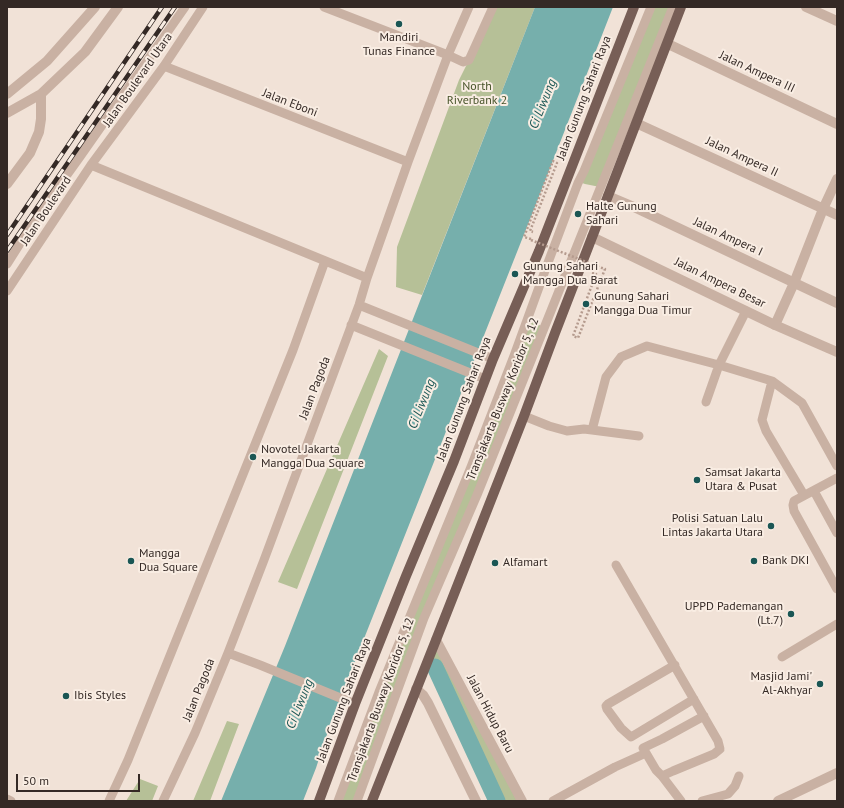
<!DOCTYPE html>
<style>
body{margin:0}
#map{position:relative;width:844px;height:808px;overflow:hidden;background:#f1e2d7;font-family:"PT Sans",sans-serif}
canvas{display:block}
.frame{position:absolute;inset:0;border:8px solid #342925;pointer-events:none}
.scale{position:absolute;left:16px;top:774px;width:124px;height:18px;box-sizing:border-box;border:2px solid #342925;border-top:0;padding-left:5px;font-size:12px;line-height:14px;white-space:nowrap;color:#342925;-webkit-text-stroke:3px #f9ede3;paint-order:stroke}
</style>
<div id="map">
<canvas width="844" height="808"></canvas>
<div class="frame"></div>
<div class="scale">50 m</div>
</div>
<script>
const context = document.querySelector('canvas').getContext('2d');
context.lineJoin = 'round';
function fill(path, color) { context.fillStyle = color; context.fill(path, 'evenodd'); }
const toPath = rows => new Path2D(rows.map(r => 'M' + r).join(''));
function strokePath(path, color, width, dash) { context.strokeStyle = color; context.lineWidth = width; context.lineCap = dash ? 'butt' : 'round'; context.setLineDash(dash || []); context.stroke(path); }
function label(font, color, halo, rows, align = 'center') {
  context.font = font + ' "PT Sans",sans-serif'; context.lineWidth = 4; context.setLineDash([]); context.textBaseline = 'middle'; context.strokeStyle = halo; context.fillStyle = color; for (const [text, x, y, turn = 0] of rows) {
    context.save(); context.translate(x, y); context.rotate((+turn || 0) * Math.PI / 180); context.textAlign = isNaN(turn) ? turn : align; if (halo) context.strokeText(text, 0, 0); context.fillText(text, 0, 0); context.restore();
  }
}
fill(toPath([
 [491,7,535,7,422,295,396,287,397,247,459,80,469,60],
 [650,7,673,7,600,187,585,184,582,183],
 [527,320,544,327,435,593,357,801,338,801],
 [379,349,388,356,297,589,278,582],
 [436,640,522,801,497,801,429,655],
 [227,721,239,724,210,801,193,801],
 [140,779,158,786,152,801,126,801]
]), '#b6c097');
fill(toPath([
 [535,7,613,7,536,204,331,722,316,768,303,801,221,801,285,646]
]), '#76afac');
strokePath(toPath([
 [435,667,497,801]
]), '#76afac', 17);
strokePath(toPath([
 [531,239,524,237,553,161,557,163,530,231,533,232],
 [592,273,596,274,573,336,578,338,605,269,599,267]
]), '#b59b8e', 2.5, [2, 2]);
strokePath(toPath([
 [324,7,448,55,463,62,469,60,493,7],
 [164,66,408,162],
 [91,165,367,278],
 [7,264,38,215,79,158,185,7],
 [7,291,91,165,164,66,203,7],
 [359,305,493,359],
 [351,325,485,379],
 [772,381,762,420,766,431,804,495],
 [706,402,719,365,746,311],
 [524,416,549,426,567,431,584,429,592,430,639,436],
 [592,430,606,377,621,357,647,346,719,365,772,381,802,403,837,466],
 [837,478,794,501,793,505,794,511,837,589],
 [814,491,837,533],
 [228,653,260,665,355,704],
 [782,657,837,624],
 [675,665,608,704,606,706,607,709,621,728,631,737,694,699],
 [646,753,643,748,662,739,704,716],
 [662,776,681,801],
 [7,799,11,801],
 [109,801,128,760,293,350,325,261],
 [163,801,195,733,228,653,264,560,359,305,367,278,408,162,448,55,469,7],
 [338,801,379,692,471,467,514,356,546,268,578,183,584,171,651,7],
 [357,801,424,618,477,495,673,7],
 [553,801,615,767,646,753,656,770,662,776,673,771,714,754,720,749,718,741,616,565],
 [702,801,728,794,735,786,739,776]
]), '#c9b1a3', 9);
strokePath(toPath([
 [806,7,837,21],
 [666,43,837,124],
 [7,94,47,61,95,7],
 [7,113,41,94,85,52,118,7],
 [636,123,837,215],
 [7,184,30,153,39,132,41,119,41,94],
 [608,196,634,207,837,303],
 [775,325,794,283,823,209,837,179],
 [416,689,423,695,428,703,476,801]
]), '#c9b1a3', 10);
strokePath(toPath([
 [592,237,775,325,837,352],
 [436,640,522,801],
 [778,801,837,773]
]), '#c9b1a3', 10);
strokePath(toPath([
 [319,801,355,704,406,576,454,461,493,359,539,251,634,7],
 [372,801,436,640,524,416,555,333,681,7]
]), '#775e56', 10);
const rail = toPath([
 [7,235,162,7],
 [7,251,175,7]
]);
strokePath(rail, '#342925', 4.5);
strokePath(rail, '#f9ede3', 3, [9]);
strokePath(toPath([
 [531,240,599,267]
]), '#b59b8e', 2.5, [2, 2]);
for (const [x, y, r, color] of [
 [399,24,4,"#1a5654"],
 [578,214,4,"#1a5654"],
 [515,274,4,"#1a5654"],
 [586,304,4,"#1a5654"],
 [253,457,4,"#1a5654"],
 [697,480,4,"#1a5654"],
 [771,526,4,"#1a5654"],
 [131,561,4,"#1a5654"],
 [754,561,4,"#1a5654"],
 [495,563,4,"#1a5654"],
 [791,614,4,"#1a5654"],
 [820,684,4,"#1a5654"],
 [66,696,4,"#1a5654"]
]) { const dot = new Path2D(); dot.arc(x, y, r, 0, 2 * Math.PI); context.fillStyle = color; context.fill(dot); strokePath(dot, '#f9ede3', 1.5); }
label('12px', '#342925', '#f9ede3', [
 ["Mandiri",399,38,"center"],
 ["Tunas Finance",399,52,"center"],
 ["Halte Gunung",586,207],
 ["Sahari",586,221],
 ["Gunung Sahari",523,267],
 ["Mangga Dua Barat",523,281],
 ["Gunung Sahari",594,297],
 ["Mangga Dua Timur",594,311],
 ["Novotel Jakarta",261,450],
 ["Mangga Dua Square",261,464],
 ["Samsat Jakarta",705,473],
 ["Utara & Pusat",705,487],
 ["Polisi Satuan Lalu",763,519,"right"],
 ["Lintas Jakarta Utara",763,533,"right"],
 ["Mangga",139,554],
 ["Dua Square",139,568],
 ["Bank DKI",762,561],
 ["Alfamart",503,563],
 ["UPPD Pademangan",783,607,"right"],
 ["(Lt.7)",783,621,"right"],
 ["Masjid Jami'",812,677,"right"],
 ["Al-Akhyar",812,691,"right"],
 ["Ibis Styles",74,696]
], 'left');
label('12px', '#342925', '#f9ede3', [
 ["Jalan Ampera III",757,72,25],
 ["Jalan Boulevard Utara",138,80,-55],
 ["Jalan Gunung Sahari Raya",584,98,-69],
 ["Jalan Eboni",290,103,21],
 ["Jalan Ampera II",742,157,25],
 ["Jalan Boulevard",46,211,-56],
 ["Jalan Ampera I",728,237,25],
 ["Jalan Ampera Besar",720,283,26],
 ["Jalan Pagoda",315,388,-69],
 ["Jalan Gunung Sahari Raya",464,399,-69],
 ["Transjakarta Busway Koridor 5, 12",503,399,-68],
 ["Jalan Pagoda",199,690,-68],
 ["Jalan Gunung Sahari Raya",344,700,-69],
 ["Transjakarta Busway Koridor 5, 12",381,700,-70],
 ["Jalan Hidup Baru",490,714,62]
]);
label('12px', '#475329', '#f9ede3', [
 ["North",477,87],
 ["Riverbank 2",477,101]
]);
label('italic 13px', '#1a5654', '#f9ede3', [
 ["Ci Liwung",543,104,-68],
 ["Ci Liwung",422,404,-68],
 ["Ci Liwung",300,704,-68]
]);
</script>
